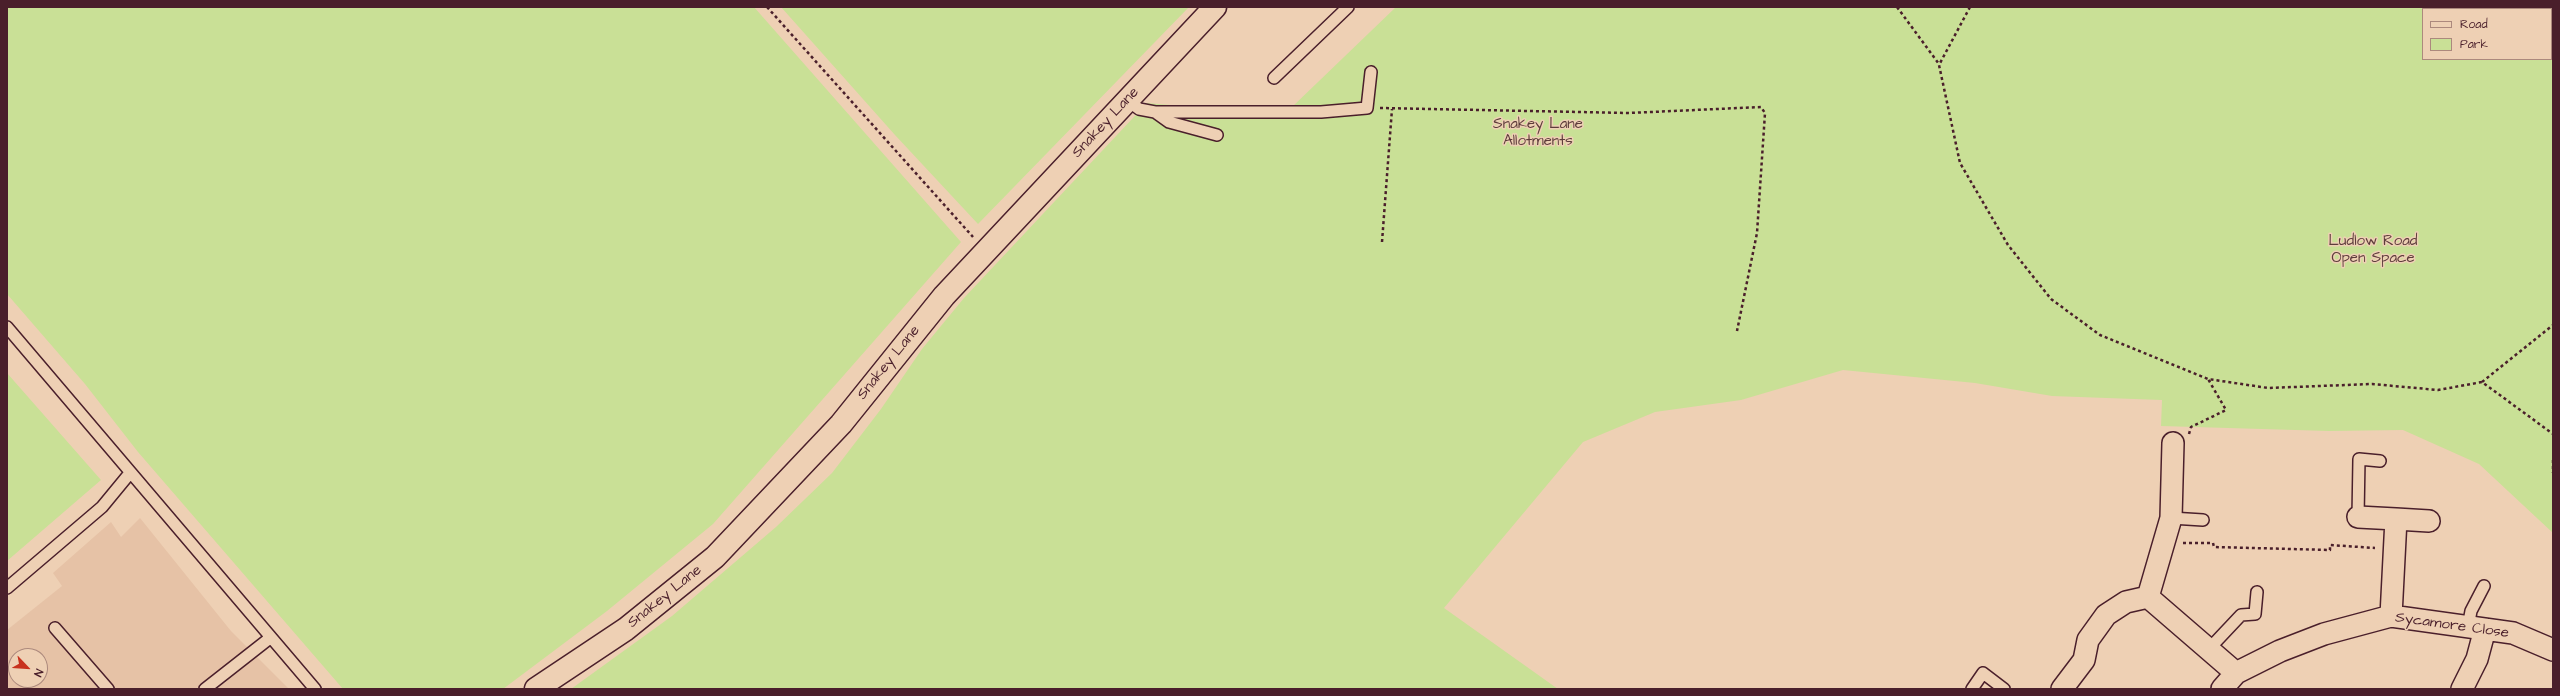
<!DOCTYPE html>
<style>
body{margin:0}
#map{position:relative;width:2560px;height:696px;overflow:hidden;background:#eed0b4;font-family:"Architects Daughter",sans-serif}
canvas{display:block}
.frame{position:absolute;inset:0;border:8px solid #4a1f2b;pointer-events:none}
.legend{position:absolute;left:2422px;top:8px;width:130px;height:52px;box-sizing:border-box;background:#eed0b4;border:1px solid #ac897d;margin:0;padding:5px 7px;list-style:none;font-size:12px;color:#4a1f2b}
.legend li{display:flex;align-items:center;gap:8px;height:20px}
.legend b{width:20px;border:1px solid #ac897d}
.north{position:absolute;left:8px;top:648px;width:40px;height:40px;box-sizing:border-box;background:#eed0b4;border:1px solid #ac897d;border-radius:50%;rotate:115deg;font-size:11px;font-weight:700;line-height:16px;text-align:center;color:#4a1f2b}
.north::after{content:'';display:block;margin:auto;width:14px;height:18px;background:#c8321e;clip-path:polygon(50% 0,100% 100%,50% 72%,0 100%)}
</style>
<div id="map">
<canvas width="2560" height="696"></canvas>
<div class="frame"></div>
<ul class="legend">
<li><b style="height:5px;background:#eed0b4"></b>Road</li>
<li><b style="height:11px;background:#c9e096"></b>Park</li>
</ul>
<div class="north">N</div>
</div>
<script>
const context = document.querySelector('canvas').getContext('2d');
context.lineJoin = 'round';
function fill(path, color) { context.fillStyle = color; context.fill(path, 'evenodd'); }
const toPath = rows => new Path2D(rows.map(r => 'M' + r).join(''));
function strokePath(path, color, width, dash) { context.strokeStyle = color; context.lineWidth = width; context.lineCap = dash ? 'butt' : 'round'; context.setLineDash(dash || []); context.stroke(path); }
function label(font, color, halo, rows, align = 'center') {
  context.font = font + ' "Architects Daughter",sans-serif'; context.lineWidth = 3; context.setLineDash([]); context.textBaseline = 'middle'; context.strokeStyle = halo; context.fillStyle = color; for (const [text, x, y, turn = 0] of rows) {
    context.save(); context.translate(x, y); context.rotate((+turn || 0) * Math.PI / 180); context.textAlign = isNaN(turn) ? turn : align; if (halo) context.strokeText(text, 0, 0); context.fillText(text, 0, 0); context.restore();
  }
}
fill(toPath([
 [140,518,231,631,289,689,7,689,7,630,62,586,53,573,111,522,121,537],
 [16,656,40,656,40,680,16,680]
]), '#e6c2a6');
fill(toPath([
 [7,7,754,7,961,242,713,524,607,611,503,689,343,689,138,452,85,384,7,294],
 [781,7,1189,7,978,224,895,135],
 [1396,7,2553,7,2553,533,2479,464,2403,430,2329,431,2161,426,2162,400,2052,396,1975,383,1843,370,1741,400,1655,412,1583,442,1444,608,1558,689,571,689,672,616,776,527,832,473,881,409,922,349,964,298,1147,103,1205,108,1292,107],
 [2423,9,2551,9,2551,59,2423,59],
 [7,373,101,480,7,561]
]), '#c9e096');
const lane = toPath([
 [1274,78,1348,7],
 [1127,100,1139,109,1155,112,1321,112,1367,108,1371,72],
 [1155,112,1169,122,1217,135],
 [7,327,315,689],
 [2358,517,2359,459,2380,461],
 [2171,518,2203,520],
 [7,588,102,507,130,473],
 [2468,627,2471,611,2484,586],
 [55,628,108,689],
 [2208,650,2241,615,2255,614,2257,592],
 [205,689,270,638],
 [1972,689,1983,673,2004,689]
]);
const street = toPath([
 [2173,443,2171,518,2148,597,2236,673],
 [2358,517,2396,519],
 [2391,616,2396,519,2429,521],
 [2062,689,2084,660,2088,640,2106,615,2126,602,2148,597],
 [2222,689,2236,673,2280,651,2324,634,2391,616,2513,633,2553,650],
 [2462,689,2477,659,2485,629]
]);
const secondary = toPath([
 [536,689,626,629,715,557,841,424,944,296,1215,7]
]);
strokePath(lane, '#4a1f2b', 14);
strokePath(street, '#4a1f2b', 24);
strokePath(secondary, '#4a1f2b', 25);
strokePath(toPath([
 [767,7,973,237],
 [1897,7,1939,64],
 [1970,7,1939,65,1960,163,2008,245,2051,299,2100,335,2208,379,2268,388,2372,384,2438,390,2482,382,2553,434],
 [1380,108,1629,113,1761,107,1765,113,1757,233,1737,331],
 [1382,242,1392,109],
 [2482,382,2553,325],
 [2189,434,2191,427,2226,410,2208,379],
 [2553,460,2553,473],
 [2183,543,2213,543,2214,547,2330,550,2330,545,2375,548]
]), '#4a1f2b', 2.5, [3, 3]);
strokePath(lane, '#eed0b4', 11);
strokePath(street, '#eed0b4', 21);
strokePath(secondary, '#eed0b4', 22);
label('15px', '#4a1f2b', '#eed0b4', [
 ["Snakey Lane",1106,123,-47],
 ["Snakey Lane",889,363,-51],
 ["Snakey Lane",665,597,-39],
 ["Sycamore Close",2452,626,8]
]);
label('15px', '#5d3c3b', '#eed0b4', [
 ["Snakey Lane",1538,125],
 ["Allotments",1538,142],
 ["Ludlow Road",2373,242],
 ["Open Space",2373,259]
]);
</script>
